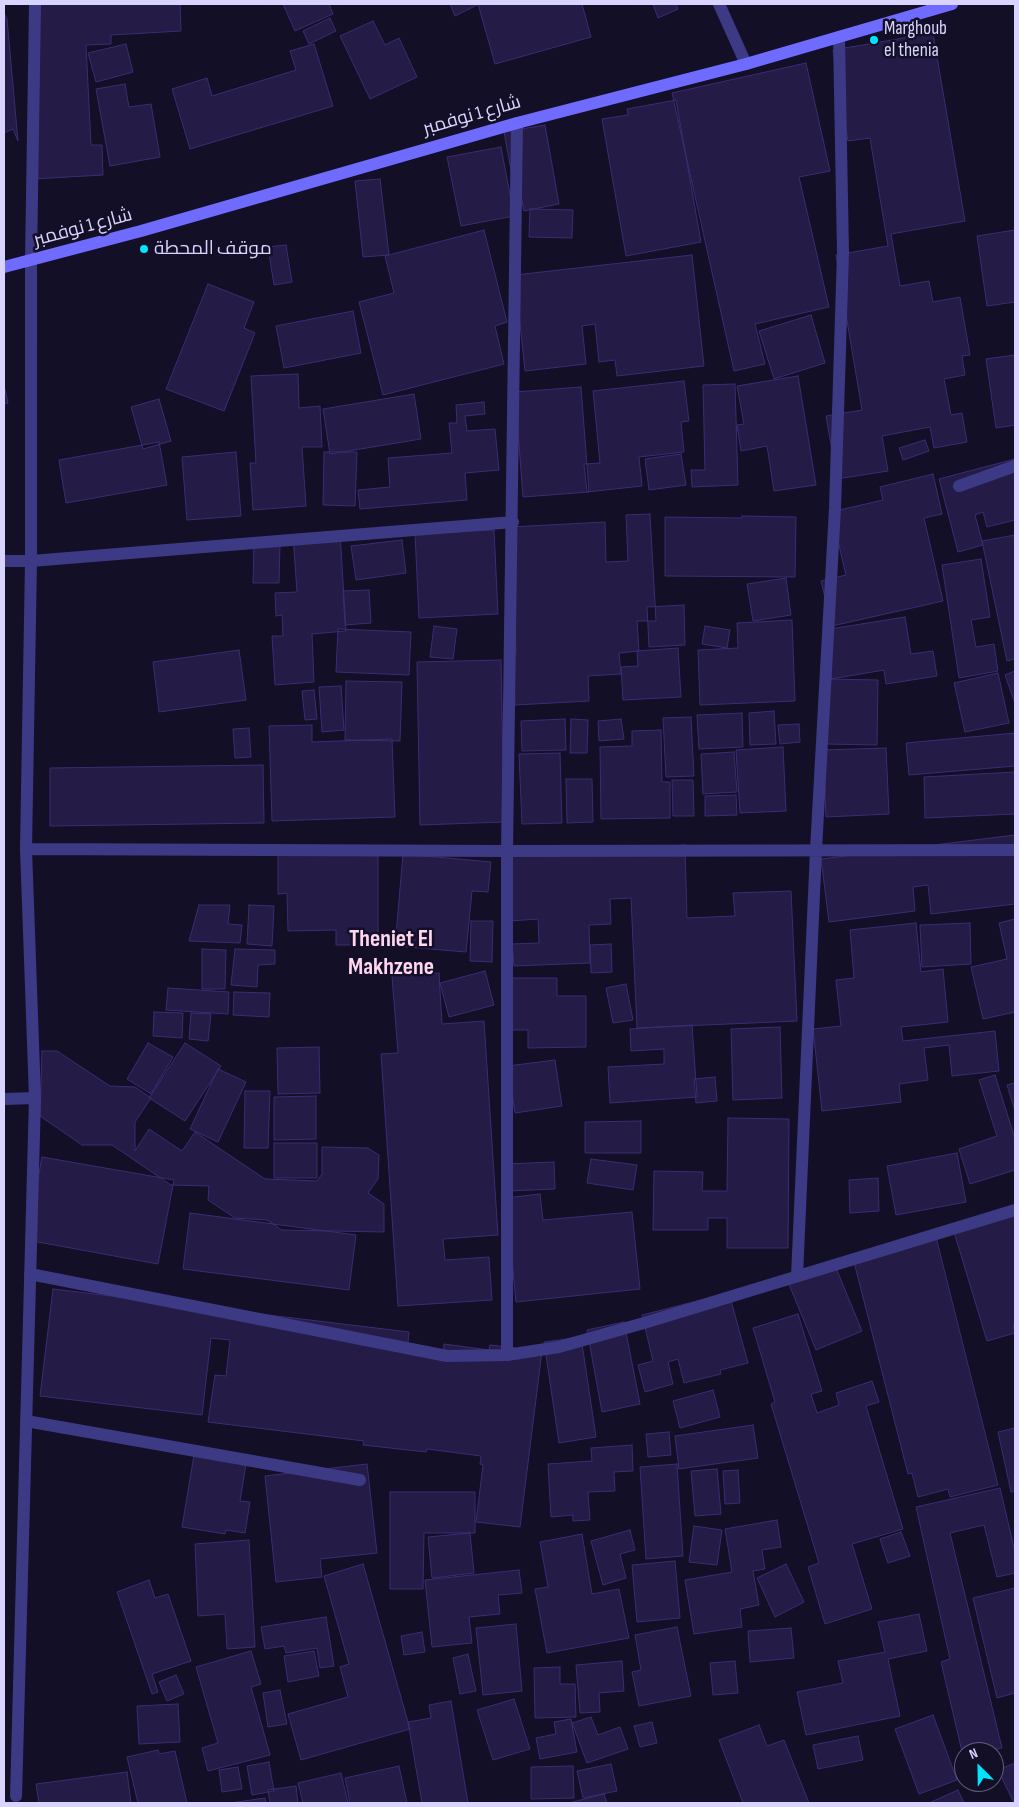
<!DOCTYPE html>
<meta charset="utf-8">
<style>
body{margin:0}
#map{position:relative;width:1019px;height:1807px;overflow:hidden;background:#130f26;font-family:"Sofia Sans Condensed",sans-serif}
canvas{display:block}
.frame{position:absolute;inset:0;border:5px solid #d9d4ff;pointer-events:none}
.north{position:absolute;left:954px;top:1742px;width:50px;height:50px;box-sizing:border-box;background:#130f26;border:1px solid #625e7d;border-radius:50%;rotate:337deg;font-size:14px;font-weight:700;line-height:20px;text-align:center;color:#d9d4ff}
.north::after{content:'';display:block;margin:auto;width:18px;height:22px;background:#00e5ff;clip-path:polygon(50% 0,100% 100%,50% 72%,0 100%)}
</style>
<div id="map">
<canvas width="1019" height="1807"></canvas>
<div class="frame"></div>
<div class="north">N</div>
</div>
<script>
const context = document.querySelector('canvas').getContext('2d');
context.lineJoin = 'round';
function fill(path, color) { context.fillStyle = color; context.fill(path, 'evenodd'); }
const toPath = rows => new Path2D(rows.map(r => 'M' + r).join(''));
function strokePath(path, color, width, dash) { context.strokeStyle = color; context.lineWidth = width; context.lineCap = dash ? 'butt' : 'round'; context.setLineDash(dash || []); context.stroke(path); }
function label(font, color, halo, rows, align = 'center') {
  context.font = font + ' "Sofia Sans Condensed",Cairo,sans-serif'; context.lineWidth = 5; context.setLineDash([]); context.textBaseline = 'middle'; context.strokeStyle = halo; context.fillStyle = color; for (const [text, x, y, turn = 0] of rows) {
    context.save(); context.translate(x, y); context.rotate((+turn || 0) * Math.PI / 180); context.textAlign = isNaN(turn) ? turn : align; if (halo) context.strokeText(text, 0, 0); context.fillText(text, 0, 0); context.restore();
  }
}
const building = toPath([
 [33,4,180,4,181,31,111,35,111,44,86,45,91,145,102,145,103,175,33,179,33,4],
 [283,4,329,4,333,14,295,31,283,4],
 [450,4,479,4,455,16,450,4],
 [478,4,582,4,591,37,495,64,478,4],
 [653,4,676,4,678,9,658,18,653,4],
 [4,13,7,19,18,141,13,129,4,133,4,13],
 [330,18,336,31,309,44,303,31,330,18],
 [373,21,385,45,399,38,417,77,370,99,340,36,373,21],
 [933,33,965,221,891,234,900,286,929,281,933,302,960,297,970,355,962,356,965,375,944,379,951,415,962,413,967,442,934,448,930,427,882,436,888,471,837,479,826,416,862,410,836,255,888,246,870,138,848,141,833,50,933,33],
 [126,44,133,72,96,82,88,53,126,44],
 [314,44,333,106,190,149,172,89,207,78,212,96,296,70,290,51,314,44],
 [806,63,830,171,799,177,829,307,755,324,765,364,734,371,672,93,806,63],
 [125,84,129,107,151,104,160,157,110,166,96,89,125,84],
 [676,100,701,242,626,256,602,119,628,115,627,109,676,100],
 [545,125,559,204,524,211,520,191,515,192,504,132,545,125],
 [501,147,514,216,461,226,447,157,501,147],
 [380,179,389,255,363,257,355,181,380,179],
 [530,209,573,210,572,238,529,237,530,209],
 [484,230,507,322,495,326,504,364,383,395,359,302,394,293,385,256,484,230],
 [1015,230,1015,302,987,306,977,236,1015,230],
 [286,245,292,282,274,285,268,247,286,245],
 [692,255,704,366,617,376,615,360,599,362,595,324,582,326,586,364,525,371,515,275,692,255],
 [208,284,254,302,244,328,255,333,224,411,166,389,208,284],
 [353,311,361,353,284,368,276,326,353,311],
 [811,315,825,363,774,379,759,331,811,315],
 [1015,355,1015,425,996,428,986,359,1015,355],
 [298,374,299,408,320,406,322,447,302,447,306,506,253,510,250,463,256,463,251,376,298,374],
 [798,376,816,485,774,491,767,446,741,451,737,425,744,424,737,386,798,376],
 [684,381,689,421,681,422,684,452,639,457,642,486,587,492,584,464,600,463,593,391,684,381],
 [735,384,738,485,692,487,691,470,705,470,703,385,735,384],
 [4,385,8,403,4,404,4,385],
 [581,387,589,492,523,497,515,392,581,387],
 [414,394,421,439,330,454,323,409,414,394],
 [159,399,171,441,143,449,131,407,159,399],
 [484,402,485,414,465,416,467,431,495,429,499,470,465,473,467,500,360,509,358,490,390,487,388,458,452,453,449,423,457,423,456,405,484,402],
 [925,440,929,451,903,460,899,448,925,440],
 [159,442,167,485,66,503,59,460,159,442],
 [236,452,241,516,187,520,182,457,236,452],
 [324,452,357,452,355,506,323,505,324,452],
 [681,454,686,485,649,490,645,459,681,454],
 [1015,459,1015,520,987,527,983,512,975,515,983,545,958,552,939,479,1015,459],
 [933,474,942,514,924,518,943,601,832,626,821,581,846,575,831,512,883,500,880,487,933,474],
 [650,514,656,621,637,621,639,651,619,653,621,674,588,676,589,701,515,705,512,654,516,654,510,527,605,522,606,562,628,561,626,515,650,514],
 [742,516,796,517,795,577,665,576,665,517,742,518,742,516],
 [494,530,498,614,419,618,415,534,494,530],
 [340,533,346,631,312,634,314,682,275,685,272,636,283,636,282,615,276,616,275,593,297,592,293,536,340,533],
 [1015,535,1015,659,1007,661,982,541,1015,535],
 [402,540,406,573,356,580,351,546,402,540],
 [254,542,280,543,279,583,253,583,254,542],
 [981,559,990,617,971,620,976,647,994,644,998,671,959,678,942,565,981,559],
 [786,578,791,615,753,621,747,584,786,578],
 [369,590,371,623,345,625,343,591,369,590],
 [684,605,685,645,649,647,647,607,684,605],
 [905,617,911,654,933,651,937,676,886,684,884,670,831,679,824,630,905,617],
 [792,620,795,701,700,705,698,650,738,648,737,623,792,620],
 [434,626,457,629,453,659,430,657,434,626],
 [705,626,730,630,727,648,702,644,705,626],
 [338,629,411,632,409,675,336,672,338,629],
 [678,648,681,697,623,700,621,667,638,666,637,651,678,648],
 [239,650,246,700,159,712,153,662,239,650],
 [501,660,504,822,420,825,417,662,501,660],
 [1015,671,1015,703,1005,675,1015,671],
 [998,673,1009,723,965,732,954,683,998,673],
 [827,679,878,680,877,745,826,744,827,679],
 [346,681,402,682,400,741,345,740,346,681],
 [341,686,344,730,322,732,319,687,341,686],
 [314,690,317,719,305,720,302,691,314,690],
 [774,711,776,744,750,745,749,713,774,711],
 [742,713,743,747,699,749,697,715,742,713],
 [691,717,694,776,666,777,663,718,691,717],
 [565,719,566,750,522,751,521,721,565,719],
 [571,719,588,720,587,753,570,753,571,719],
 [621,719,624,739,599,741,598,721,621,719],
 [799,724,800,742,780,744,778,725,799,724],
 [312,725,312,742,392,739,395,817,272,821,269,726,312,725],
 [249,728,251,757,235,758,233,729,249,728],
 [661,730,662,782,670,782,670,818,601,819,600,747,632,746,632,731,661,730],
 [1015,733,1015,766,909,775,906,743,1015,733],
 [783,747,786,811,740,813,736,750,783,747],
 [886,748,889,814,826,817,823,750,886,748],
 [734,752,737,792,703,794,701,754,734,752],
 [560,753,562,823,522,824,519,754,560,753],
 [263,765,264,823,50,826,50,768,263,765],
 [1015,772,1015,814,925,818,924,777,1015,772],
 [566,779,592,779,593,822,567,823,566,779],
 [672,780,693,780,694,816,673,816,672,780],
 [736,795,737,815,705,816,705,796,736,795],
 [1015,835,1015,904,931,914,928,885,913,887,915,911,829,922,821,859,1015,835],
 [685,845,687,918,735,916,733,893,791,891,797,1021,637,1028,631,898,610,899,611,924,589,925,590,963,514,966,512,944,539,943,538,919,510,921,507,853,685,845],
 [278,852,378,852,378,945,336,945,336,930,288,931,287,893,278,894,278,852],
 [403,854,491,862,488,892,472,891,466,952,395,946,403,854],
 [199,905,230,905,228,924,242,925,240,943,189,941,199,905],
 [249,905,274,906,272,946,247,944,249,905],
 [1015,919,1015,1012,983,1019,971,967,1007,959,999,923,1015,919],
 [471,921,493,921,492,962,470,961,471,921],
 [916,923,921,972,943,969,948,1022,901,1027,903,1041,995,1031,999,1071,952,1076,949,1045,924,1048,928,1080,899,1084,901,1102,822,1111,813,1029,841,1026,836,980,854,978,850,930,916,923],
 [970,923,971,964,922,967,920,925,970,923],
 [611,944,612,972,591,973,590,945,611,944],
 [202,949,226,950,225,989,202,989,202,949],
 [235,949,275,950,275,964,258,965,257,987,231,985,235,949],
 [485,971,494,1005,449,1017,440,983,485,971],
 [439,973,442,1024,484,1021,498,1235,443,1239,445,1260,489,1257,492,1300,398,1306,381,1054,398,1053,392,976,439,973],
 [507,978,557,978,557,996,586,996,586,1047,528,1048,528,1030,507,1030,507,978],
 [626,984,633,1020,613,1023,606,988,626,984],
 [168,988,229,992,228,1014,166,1010,168,988],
 [234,992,270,993,269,1017,233,1015,234,992],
 [154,1012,183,1013,182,1038,153,1036,154,1012],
 [191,1013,211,1014,208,1041,189,1039,191,1013],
 [692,1025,697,1097,610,1103,608,1067,664,1064,664,1049,631,1051,630,1029,692,1025],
 [780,1027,782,1098,733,1100,731,1029,780,1027],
 [148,1043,173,1057,151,1094,127,1079,148,1043],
 [185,1043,221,1066,185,1121,149,1098,185,1043],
 [319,1047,320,1093,278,1094,277,1048,319,1047],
 [42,1051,57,1051,110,1086,135,1087,151,1098,135,1122,135,1151,149,1129,182,1151,195,1132,265,1179,317,1181,322,1174,322,1147,368,1148,379,1155,378,1179,368,1193,384,1204,384,1232,282,1230,267,1220,235,1218,208,1200,209,1186,171,1185,112,1145,82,1145,40,1116,42,1051],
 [555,1060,562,1106,515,1113,508,1066,555,1060],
 [218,1069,246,1082,218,1142,190,1129,218,1069],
 [995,1075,1015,1139,1015,1170,970,1184,959,1149,997,1136,979,1080,995,1075],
 [715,1077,717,1101,696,1103,694,1079,715,1077],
 [1015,1083,1015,1111,1007,1085,1015,1083],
 [245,1091,270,1091,268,1148,244,1148,245,1091],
 [316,1096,316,1139,274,1140,274,1097,316,1096],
 [728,1118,789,1119,788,1248,727,1248,727,1218,708,1218,708,1230,653,1230,654,1171,703,1172,702,1191,727,1191,728,1118],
 [641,1121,641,1153,585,1153,585,1122,641,1121],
 [274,1143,317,1143,317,1178,274,1178,274,1143],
 [957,1153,966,1202,896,1215,887,1166,957,1153],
 [42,1157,174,1180,158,1264,27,1240,42,1157],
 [591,1159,637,1165,633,1190,587,1183,591,1159],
 [554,1162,555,1189,507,1191,506,1164,554,1162],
 [878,1178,879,1211,850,1213,849,1180,878,1178],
 [540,1194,543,1220,632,1212,640,1289,516,1302,506,1198,540,1194],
 [190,1213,356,1235,349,1290,183,1269,190,1213],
 [1015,1214,1015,1325,1013,1325,1015,1333,987,1341,954,1232,1015,1214],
 [936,1237,998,1485,950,1497,948,1489,918,1497,912,1473,908,1474,853,1258,936,1237],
 [834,1263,862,1331,816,1350,788,1282,834,1263],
 [53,1289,409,1332,407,1351,443,1355,444,1344,489,1350,490,1345,542,1351,520,1527,476,1522,483,1465,480,1464,481,1456,427,1449,426,1452,363,1445,364,1441,208,1422,215,1375,226,1376,230,1340,211,1338,202,1415,40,1396,53,1289],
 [729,1293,748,1363,720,1370,721,1374,684,1383,678,1359,668,1362,673,1384,645,1392,638,1365,653,1361,642,1315,729,1293],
 [798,1314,822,1391,811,1394,817,1413,839,1405,836,1393,872,1381,879,1402,866,1406,903,1529,852,1544,872,1609,825,1624,808,1567,819,1563,771,1404,775,1402,753,1328,798,1314],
 [624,1322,640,1404,602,1412,587,1330,624,1322],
 [581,1337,596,1437,559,1443,544,1342,581,1337],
 [713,1390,720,1417,680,1428,673,1401,713,1390],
 [753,1425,758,1458,679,1469,675,1436,753,1425],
 [1015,1428,1015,1491,1011,1492,998,1432,1015,1428],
 [669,1432,671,1455,648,1457,646,1434,669,1432],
 [632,1445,633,1471,614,1472,615,1491,588,1492,590,1520,573,1521,573,1515,551,1517,548,1464,592,1461,591,1448,632,1445],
 [194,1455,246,1464,240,1501,250,1502,245,1533,226,1530,225,1534,182,1527,194,1455],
 [367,1464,377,1553,320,1559,322,1577,276,1582,265,1476,367,1464],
 [677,1464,683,1556,646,1559,640,1467,677,1464],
 [717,1469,721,1514,695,1516,691,1471,717,1469],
 [738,1470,740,1503,725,1504,723,1471,738,1470],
 [1000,1488,1015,1552,1015,1573,997,1577,984,1525,950,1533,1002,1748,989,1751,990,1752,964,1752,964,1760,941,1662,950,1659,916,1507,1000,1488],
 [390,1492,475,1492,475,1533,424,1533,423,1589,390,1589,390,1492],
 [777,1520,781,1547,762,1550,765,1569,753,1571,759,1605,740,1609,742,1627,694,1634,685,1580,732,1572,725,1529,777,1520],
 [694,1526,722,1530,717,1565,689,1562,694,1526],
 [630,1530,635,1550,620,1554,626,1578,603,1585,591,1541,630,1530],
 [901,1532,910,1556,888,1563,880,1539,901,1532],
 [470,1533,474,1573,432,1578,428,1537,470,1533],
 [582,1534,592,1594,619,1589,629,1638,547,1653,535,1589,548,1587,540,1542,582,1534],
 [249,1540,255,1647,227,1649,225,1614,198,1616,195,1544,249,1540],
 [675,1561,680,1618,637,1622,632,1565,675,1561],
 [363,1564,410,1729,301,1760,288,1714,348,1697,340,1667,349,1664,324,1576,363,1564],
 [786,1564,804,1602,775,1617,757,1578,786,1564],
 [519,1570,522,1593,498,1595,500,1614,469,1617,472,1643,432,1647,425,1580,519,1570],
 [149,1580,155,1598,168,1594,191,1661,152,1674,158,1692,152,1694,117,1592,149,1580],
 [1015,1588,1015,1693,997,1698,973,1598,1015,1588],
 [919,1614,927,1651,888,1659,900,1716,806,1735,797,1692,843,1683,838,1661,885,1652,878,1622,919,1614],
 [326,1617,334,1666,320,1668,317,1648,286,1653,284,1646,265,1649,261,1627,326,1617],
 [516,1624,522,1691,483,1695,476,1628,516,1624],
 [677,1627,691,1696,639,1706,632,1672,641,1670,635,1635,677,1627],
 [791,1628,794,1658,750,1662,748,1631,791,1628],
 [422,1632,425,1652,404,1655,401,1636,422,1632],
 [251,1651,261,1684,251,1687,270,1755,208,1771,202,1748,218,1743,196,1667,251,1651],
 [314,1651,319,1676,288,1682,284,1656,314,1651],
 [468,1654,476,1691,460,1694,453,1658,468,1654],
 [622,1661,624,1691,599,1693,600,1712,580,1713,576,1665,622,1661],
 [735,1661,738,1693,713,1695,710,1663,735,1661],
 [560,1667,560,1684,575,1684,576,1717,535,1718,534,1668,560,1667],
 [176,1675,184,1694,167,1701,159,1682,176,1675],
 [280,1690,287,1724,268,1727,263,1693,280,1690],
 [514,1699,530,1749,493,1760,477,1710,514,1699],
 [451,1701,468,1803,422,1803,408,1722,431,1718,429,1705,451,1701],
 [178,1704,180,1742,139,1744,137,1706,178,1704],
 [933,1715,957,1780,919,1794,895,1729,933,1715],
 [591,1717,598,1735,620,1727,628,1749,587,1763,572,1723,591,1717],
 [571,1719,577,1752,540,1759,536,1738,556,1734,554,1722,571,1719],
 [652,1722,657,1743,640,1747,634,1726,652,1722],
 [759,1725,767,1746,784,1740,809,1803,743,1803,719,1740,759,1725],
 [858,1736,863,1760,818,1769,813,1745,858,1736],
 [158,1750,159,1754,175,1751,187,1803,138,1803,127,1757,158,1750],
 [269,1762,274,1791,252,1795,247,1766,269,1762],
 [1015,1763,1015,1803,1014,1803,998,1770,1015,1763],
 [611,1764,617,1791,583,1798,577,1771,611,1764],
 [399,1766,407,1803,350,1803,345,1778,399,1766],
 [573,1766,574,1798,531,1799,531,1767,573,1766],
 [238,1767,242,1789,222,1792,219,1770,238,1767],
 [994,1770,997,1784,971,1790,969,1782,994,1782,994,1770],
 [127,1772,131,1803,39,1803,36,1784,127,1772],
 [341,1773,348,1803,303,1803,298,1783,341,1773],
 [296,1786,298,1803,270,1803,268,1790,296,1786],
 [958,1790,964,1803,929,1803,958,1790],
 [604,1794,607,1803,569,1803,604,1794],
 [265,1798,266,1803,230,1803,265,1798]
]);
fill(building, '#241b47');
strokePath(building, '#3b2d73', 1);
strokePath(toPath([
 [719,4,746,64],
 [959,486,1015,466],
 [4,561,31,561,513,522],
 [26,849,507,851,1015,850],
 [4,1099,35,1098],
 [30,1274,447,1356,507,1355,559,1347,644,1323,1015,1210],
 [797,1276,816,850,835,508,843,253,839,37],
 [507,1355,507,851,517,123],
 [26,1421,360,1480],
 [16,1796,35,1098,26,849,31,561,31,261,35,4]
]), '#3d3a85', 12);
strokePath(toPath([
 [4,267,141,231,517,123,746,64,952,4]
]), '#6f6bff', 12);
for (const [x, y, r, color] of [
 [874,40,5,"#00e5ff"],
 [144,249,5,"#00e5ff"]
]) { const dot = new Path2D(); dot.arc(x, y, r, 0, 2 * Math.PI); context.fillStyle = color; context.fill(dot); strokePath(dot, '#130f26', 2); }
label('19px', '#d9d4ff', '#130f26', [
 ["Marghoub",884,29],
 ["el thenia",884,51],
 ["موقف المحطة",154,249]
], 'left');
label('19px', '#d9d4ff', '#130f26', [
 ["شارع 1 نوفمبر",472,116,-16],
 ["شارع 1 نوفمبر",83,228,-15]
]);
label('bold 24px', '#ffd6f0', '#130f26', [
 ["Theniet El",391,940],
 ["Makhzene",391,968]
]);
</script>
